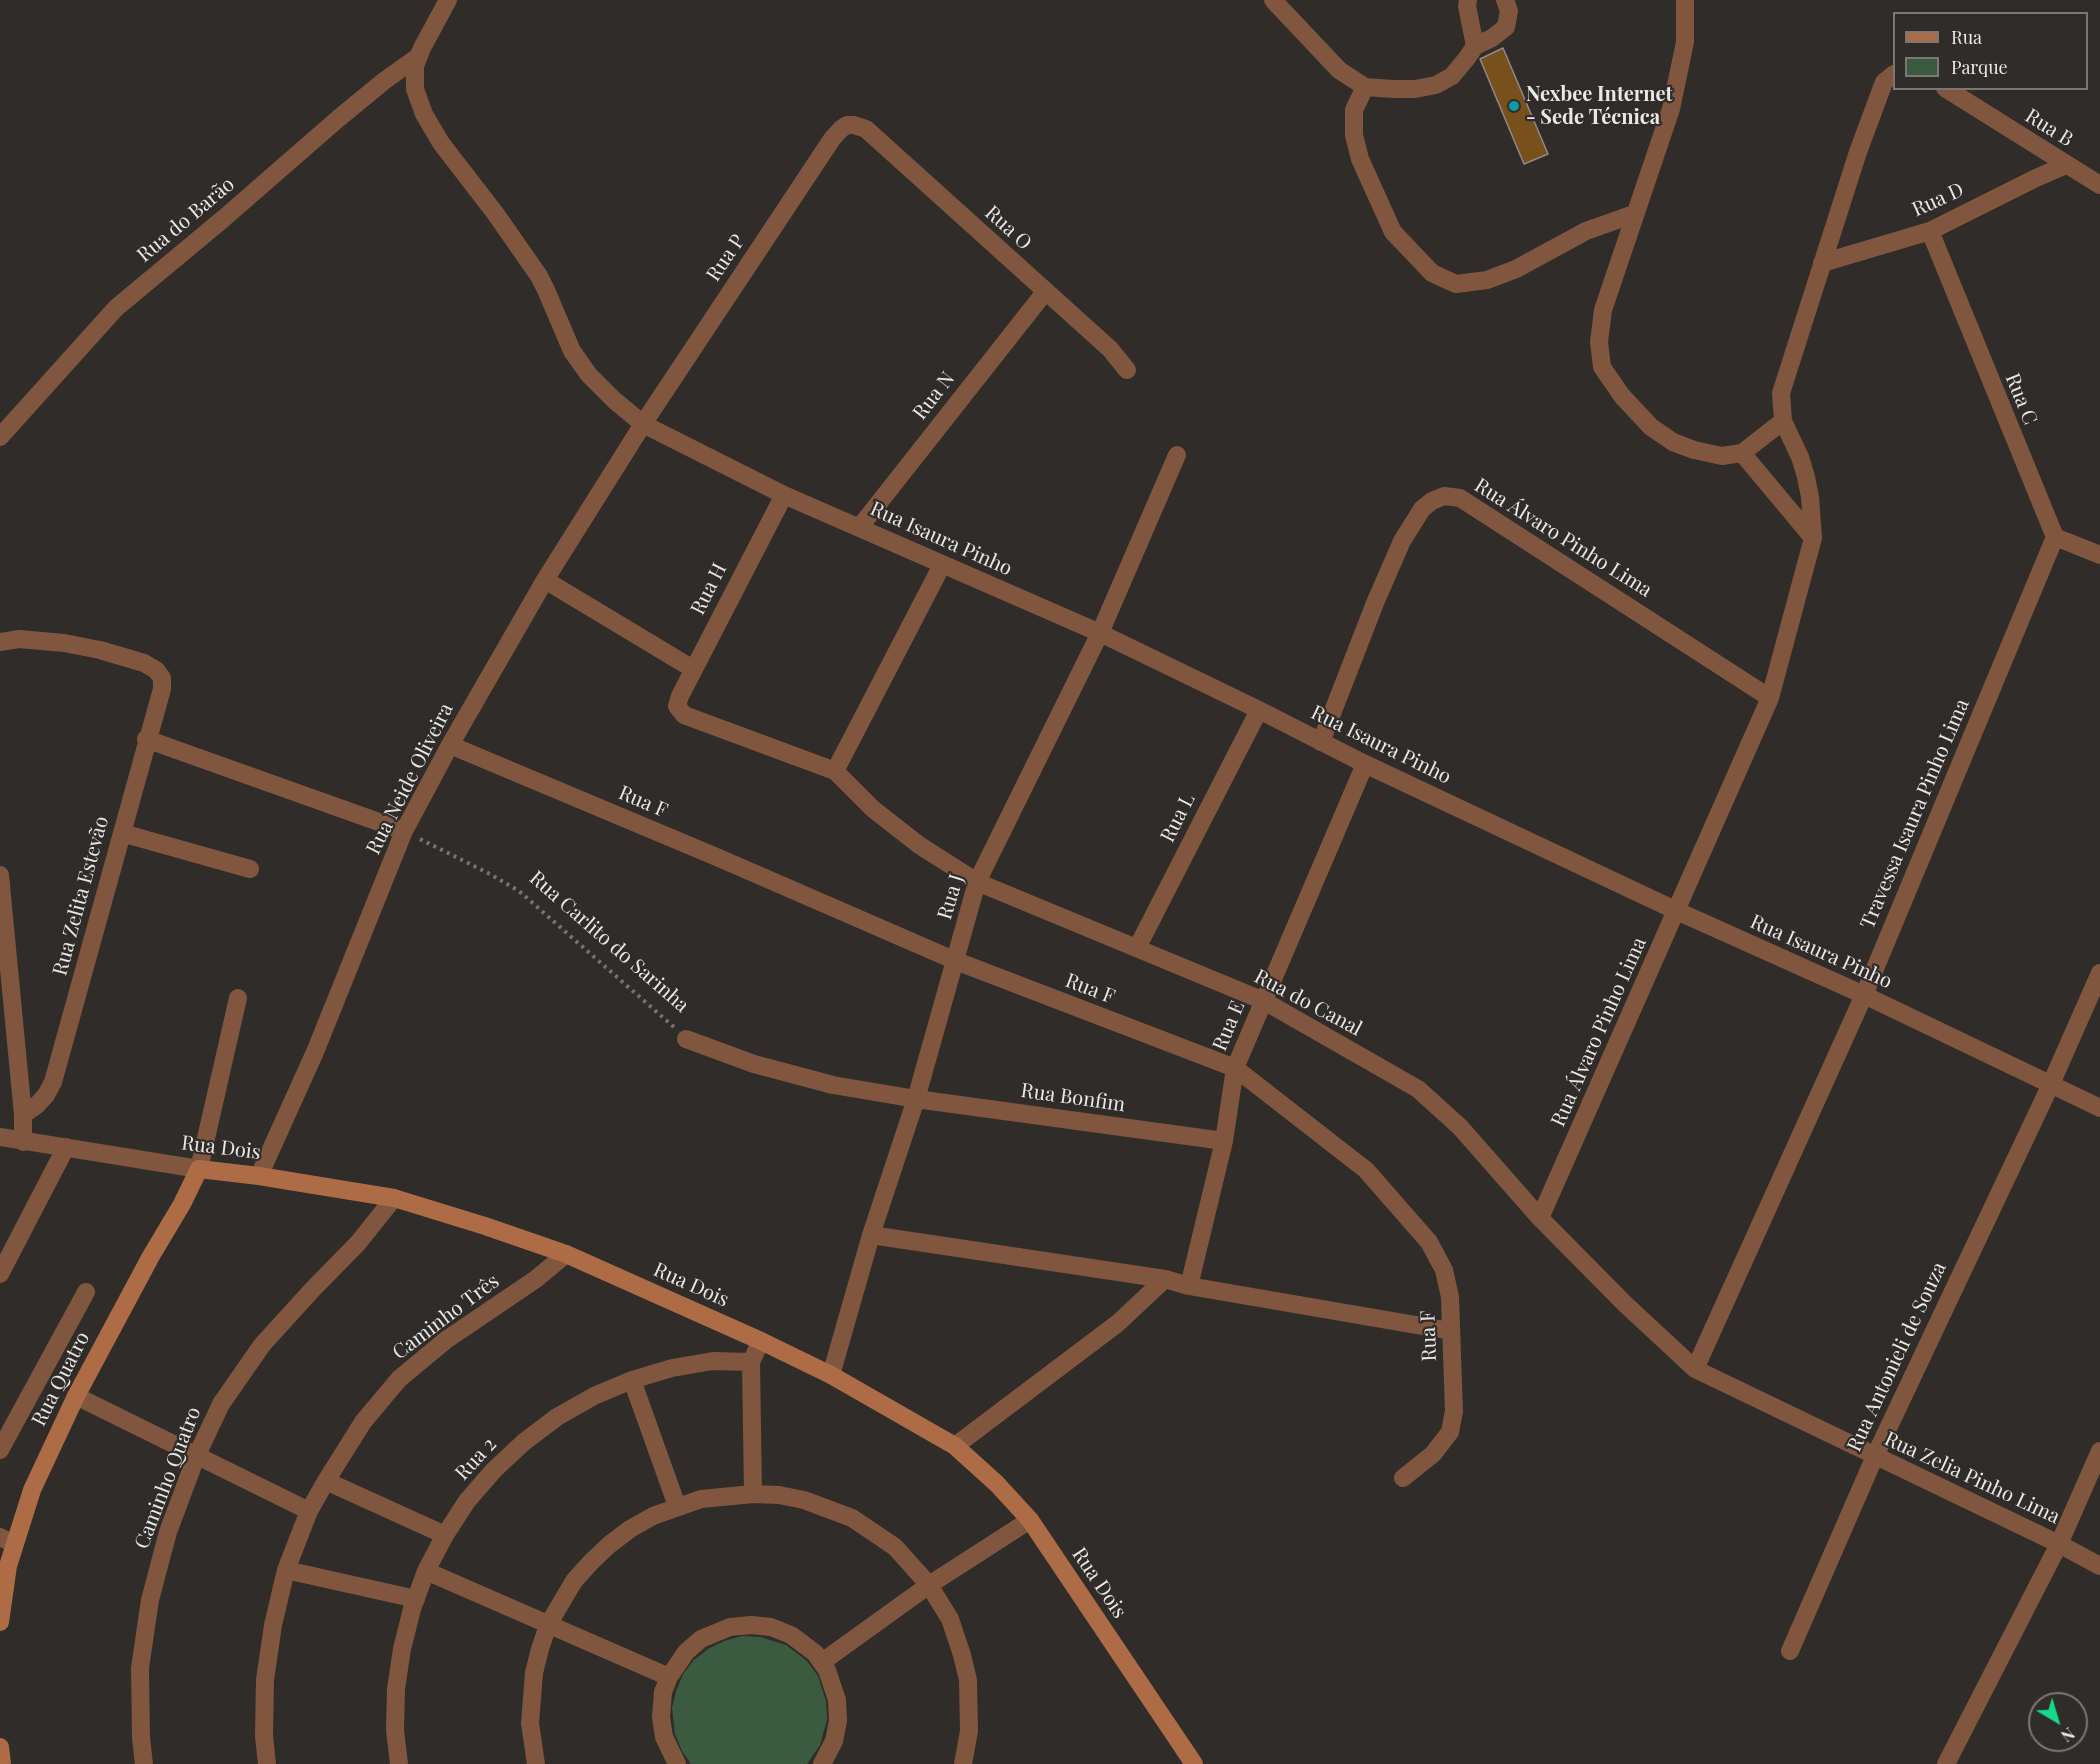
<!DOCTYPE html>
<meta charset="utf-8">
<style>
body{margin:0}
#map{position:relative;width:2100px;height:1764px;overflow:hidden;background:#2f2c29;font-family:"Playfair Display",serif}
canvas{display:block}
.legend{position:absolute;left:1893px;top:12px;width:195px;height:78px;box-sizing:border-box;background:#2f2c29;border:2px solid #7a7775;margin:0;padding:8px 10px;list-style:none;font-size:18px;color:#eae8e6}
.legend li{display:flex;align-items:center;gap:12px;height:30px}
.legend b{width:30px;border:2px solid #7a7775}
.north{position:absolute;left:2028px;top:1692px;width:60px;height:60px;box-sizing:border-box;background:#2f2c29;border:2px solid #7a7775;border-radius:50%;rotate:142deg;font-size:16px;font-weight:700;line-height:24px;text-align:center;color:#eae8e6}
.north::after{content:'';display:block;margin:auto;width:21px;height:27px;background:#18d989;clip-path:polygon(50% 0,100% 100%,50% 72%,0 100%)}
</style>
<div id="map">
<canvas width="2100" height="1764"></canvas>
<ul class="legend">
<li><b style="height:8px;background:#ae6c46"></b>Rua</li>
<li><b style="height:16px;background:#3a5b40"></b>Parque</li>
</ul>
<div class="north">N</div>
</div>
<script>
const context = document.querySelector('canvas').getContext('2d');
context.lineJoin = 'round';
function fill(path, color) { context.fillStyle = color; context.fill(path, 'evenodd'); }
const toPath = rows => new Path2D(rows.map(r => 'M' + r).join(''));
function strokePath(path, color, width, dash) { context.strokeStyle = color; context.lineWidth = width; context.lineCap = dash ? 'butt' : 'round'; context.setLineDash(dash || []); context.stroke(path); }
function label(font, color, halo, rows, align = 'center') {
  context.font = font + ' "Playfair Display",serif'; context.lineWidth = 4.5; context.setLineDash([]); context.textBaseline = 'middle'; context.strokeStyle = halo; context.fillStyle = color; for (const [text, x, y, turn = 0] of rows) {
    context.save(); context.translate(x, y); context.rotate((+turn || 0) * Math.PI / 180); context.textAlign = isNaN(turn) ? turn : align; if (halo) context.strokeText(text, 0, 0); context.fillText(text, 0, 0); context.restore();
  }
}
fill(toPath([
 [742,1636,760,1637,786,1645,807,1661,818,1676,826,1701,827,1720,820,1745,807,1764,691,1764,682,1751,675,1734,672,1708,676,1691,683,1674,694,1660,708,1649,724,1641]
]), '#3a5b40');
const building = toPath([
 [1503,48,1548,154,1524,164,1480,59,1503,48]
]);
fill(building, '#78501b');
strokePath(building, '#8e8a87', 1.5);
strokePath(toPath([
 [420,839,490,874,519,891,675,1028]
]), '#767371', 4, [3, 4.5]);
strokePath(toPath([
 [448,0,422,48,415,66,415,89,424,114,441,143,495,213,539,276,546,290,572,351,589,375,614,400,643,424,784,495,1100,633,1259,710,1365,764,1677,911,1864,995,2100,1108],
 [1273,0,1339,70,1365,87,1393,89,1415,89,1436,85,1452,76,1467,58,1475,46,1492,38,1506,27,1509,11,1505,0],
 [1468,0,1467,6,1475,46],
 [1685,0,1685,42,1671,109,1603,310,1599,342,1602,367,1622,396,1651,427,1673,442,1694,450,1722,456,1742,453,1783,421],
 [1365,87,1354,110,1354,135,1360,159,1393,232,1432,273,1456,284,1487,280,1516,269,1586,231,1634,214],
 [1945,88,2100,185],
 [1930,231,2055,537,2100,555],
 [1822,263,1930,231,2036,178,2066,165],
 [0,437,116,308,223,219,339,118,384,81,419,56],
 [1742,453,1813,538],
 [784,495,680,696,677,706,684,715,835,771,873,809,919,845,977,882,1264,1001,1418,1089,1460,1127,1540,1218,1624,1303,1695,1369,2059,1544,2100,1566],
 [859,528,1045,292],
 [545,580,693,669],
 [0,642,19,639,64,643,100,650,144,663,156,670,162,678,162,689,53,1082,46,1095,37,1105,23,1115],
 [146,739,404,831],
 [1321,742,1375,603,1402,541,1422,509,1432,501,1444,496,1460,498,1770,698],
 [450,745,719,858,956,961,1235,1068,1366,1170,1429,1242,1444,1270,1450,1297,1454,1411,1450,1432,1433,1454,1403,1478],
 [835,771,942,565],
 [122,833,250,869],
 [0,875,23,1115,23,1142],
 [1137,948,1259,710],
 [686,1039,754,1064,833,1085,916,1099,1224,1141],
 [0,1137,199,1169,238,998],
 [259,1176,315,1052,404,831,450,745,545,580,643,424,832,139,841,129,847,125,854,125,866,129,1110,349,1127,370],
 [1540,1218,1770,698,1813,538,1810,497,1806,477,1800,457,1783,421,1781,393,1858,152,1884,82,1894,74],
 [871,1235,1165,1279,1189,1286,1451,1331],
 [0,1274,66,1147],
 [1189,1286,1224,1141,1235,1068,1365,764],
 [751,1362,753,1494],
 [1695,1369,1864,995,2055,537],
 [831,1375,871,1235,916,1099,977,882,1100,633,1177,455],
 [632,1380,677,1506],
 [76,1396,309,1511],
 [955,1446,1118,1323,1165,1279],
 [0,1450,86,1292],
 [326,1481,445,1535],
 [0,1537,14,1544],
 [286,1570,416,1599],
 [426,1571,669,1677],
 [1790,1651,1875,1456,2051,1084,2100,973],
 [822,1662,929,1585,1030,1520],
 [144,1764,141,1738,140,1668,150,1600,168,1532,196,1457,221,1404,262,1345,312,1290,358,1243,394,1198],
 [267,1764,264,1736,265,1680,273,1625,286,1570,309,1511,326,1481,363,1422,399,1379,446,1340,536,1279,566,1254],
 [399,1764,395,1730,396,1689,402,1649,412,1609,426,1571,445,1535,467,1501,494,1470,524,1442,557,1417,594,1396,632,1380,672,1368,713,1361,751,1362,761,1341],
 [536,1764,530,1723,534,1673,540,1649,548,1625,574,1581,591,1562,609,1545,630,1529,653,1516,701,1499,753,1494,779,1495,804,1500,852,1518,895,1547,929,1585,950,1619,962,1655,968,1680,969,1731,963,1764],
 [677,1764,664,1737,661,1717,663,1692,669,1677,686,1652,701,1639,730,1627,751,1625,771,1627,791,1635,815,1653,827,1670,837,1700,838,1721,834,1741,822,1764],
 [1946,1764,2059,1544,2100,1451]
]), '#80563f', 18);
strokePath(toPath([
 [0,1622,8,1566,32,1490,76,1396,151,1256,182,1204,199,1169,259,1176,394,1198,485,1226,566,1254,761,1341,831,1375,955,1446,997,1484,1030,1520,1194,1764],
 [0,1747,2,1764]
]), '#ae6c46', 18);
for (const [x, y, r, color] of [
 [1514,106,6,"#0f9aa8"]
]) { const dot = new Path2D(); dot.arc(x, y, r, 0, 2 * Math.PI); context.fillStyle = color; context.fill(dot); strokePath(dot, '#2f2c29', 2); }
label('bold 20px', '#eae8e6', '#2f2c29', [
 ["Nexbee Internet",1526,95],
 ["- Sede Técnica",1526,118]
], 'left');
label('20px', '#eae8e6', '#2f2c29', [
 ["Rua B",2049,128,32],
 ["Rua D",1938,200,-24],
 ["Rua do Barão",186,220,-40],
 ["Rua O",1008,228,42],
 ["Rua P",726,258,-56],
 ["Rua N",934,396,-52],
 ["Rua C",2021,399,68],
 ["Rua Álvaro Pinho Lima",1563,538,32],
 ["Rua Isaura Pinho",941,539,24],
 ["Rua H",709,589,-63],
 ["Rua Isaura Pinho",1381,745,26],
 ["Rua Neide Oliveira",410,779,-63],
 ["Rua F",643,802,23],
 ["Travessa Isaura Pinho Lima",1915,814,-67],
 ["Rua L",1178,818,-63],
 ["Rua Zelita Estevão",81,896,-75],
 ["Rua J",951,897,-73],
 ["Rua Carlito do Sarinha",609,942,41],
 ["Rua Isaura Pinho",1821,952,24],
 ["Rua F",1090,989,21],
 ["Rua do Canal",1308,1003,28],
 ["Rua E",1229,1026,-67],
 ["Rua Álvaro Pinho Lima",1599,1032,-66],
 ["Rua Bonfim",1073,1098,8],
 ["Rua Dois",221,1148,7],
 ["Rua Dois",691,1285,24],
 ["Caminho Três",446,1317,-37],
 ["Rua F",1429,1336,-92],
 ["Rua Antonieli de Souza",1897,1357,-65],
 ["Rua Quatro",61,1379,-63],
 ["Rua 2",476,1459,-47],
 ["Caminho Quatro",168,1478,-69],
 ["Rua Zelia Pinho Lima",1972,1478,25],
 ["Rua Dois",1099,1583,56]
]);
</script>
